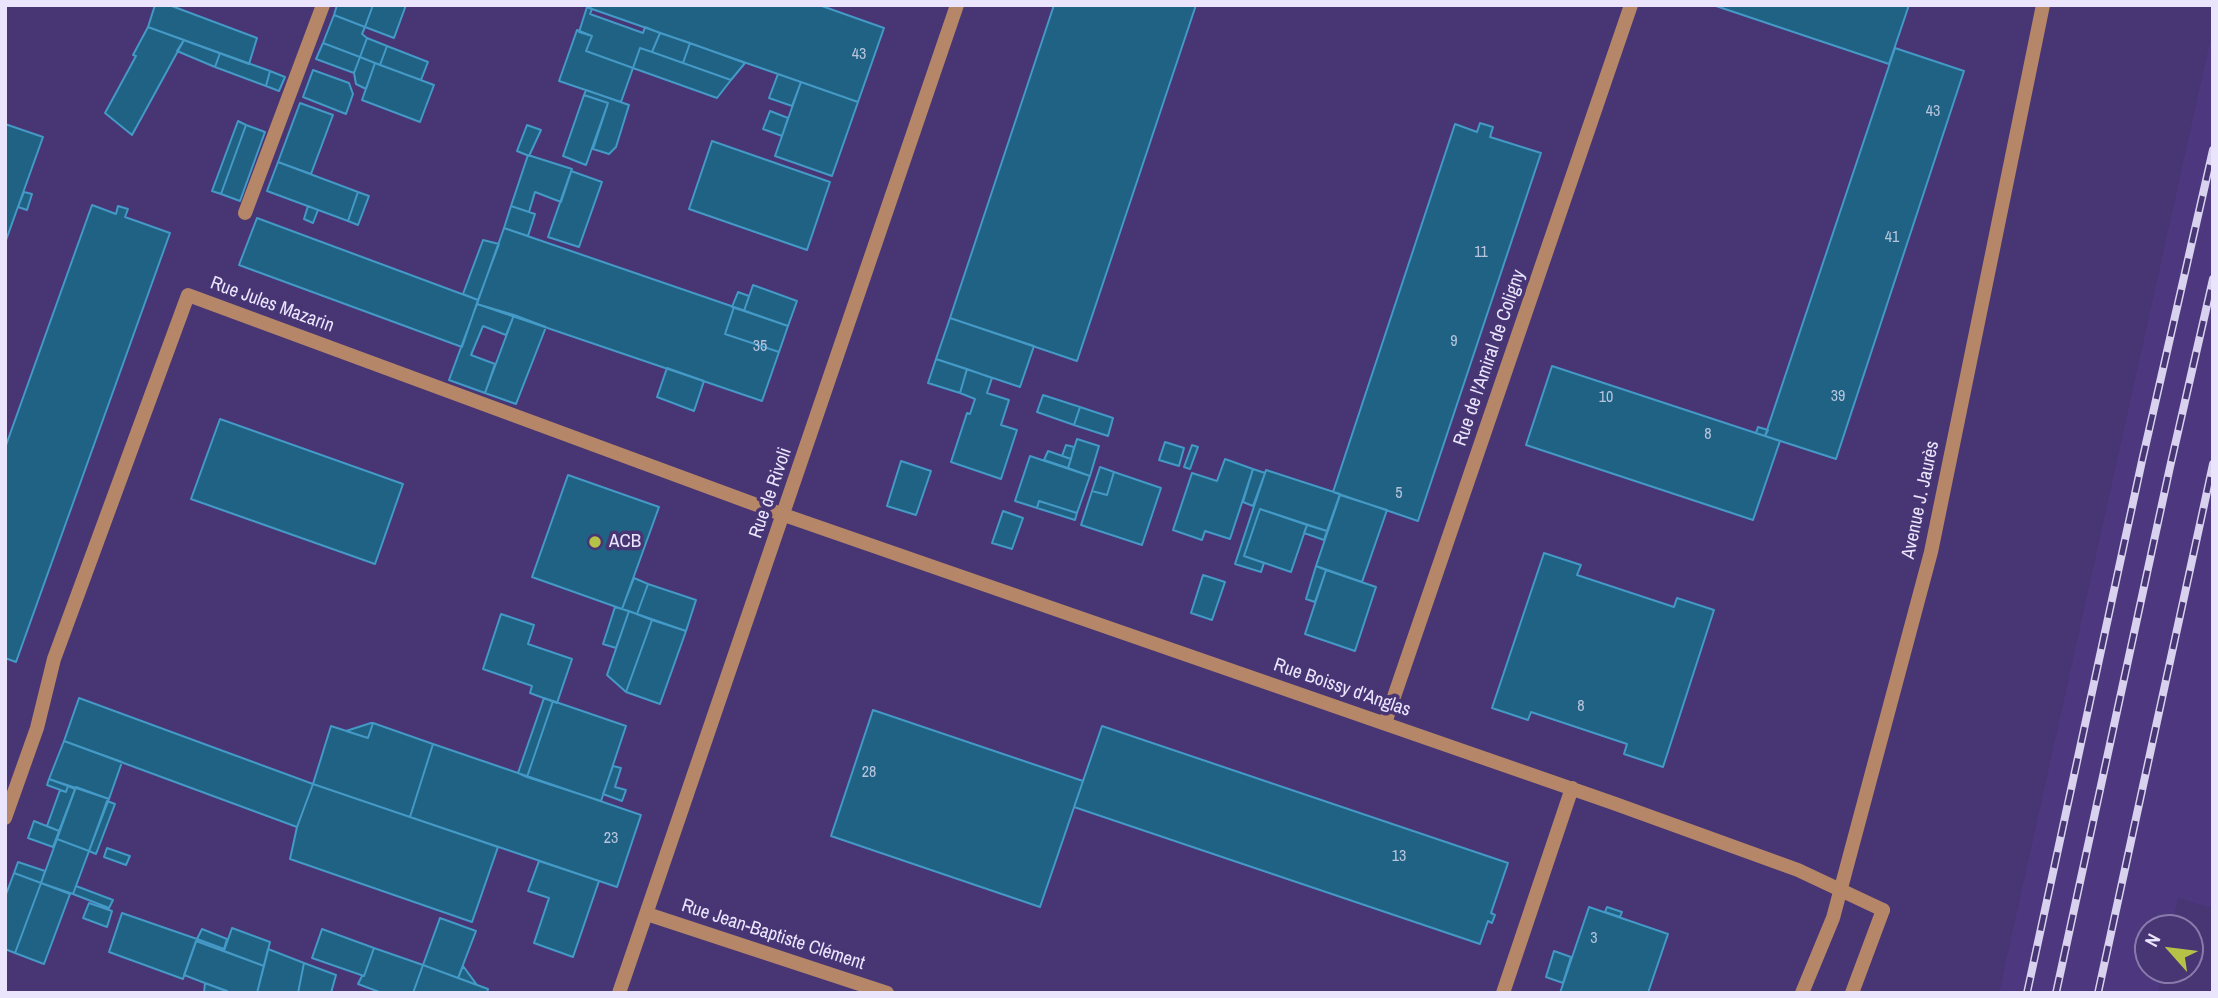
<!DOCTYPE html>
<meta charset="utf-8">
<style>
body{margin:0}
#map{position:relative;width:2218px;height:998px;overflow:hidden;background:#473574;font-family:"Archivo Narrow",sans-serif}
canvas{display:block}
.frame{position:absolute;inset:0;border:7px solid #eae5fd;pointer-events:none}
.north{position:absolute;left:2134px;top:914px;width:70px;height:70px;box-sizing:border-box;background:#473574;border:2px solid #887bab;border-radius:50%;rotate:298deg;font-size:19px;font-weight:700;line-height:28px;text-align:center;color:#eae5fd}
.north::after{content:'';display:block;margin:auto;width:24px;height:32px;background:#b6c148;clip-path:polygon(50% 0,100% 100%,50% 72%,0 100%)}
</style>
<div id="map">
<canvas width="2218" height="998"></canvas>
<div class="frame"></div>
<div class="north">N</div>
</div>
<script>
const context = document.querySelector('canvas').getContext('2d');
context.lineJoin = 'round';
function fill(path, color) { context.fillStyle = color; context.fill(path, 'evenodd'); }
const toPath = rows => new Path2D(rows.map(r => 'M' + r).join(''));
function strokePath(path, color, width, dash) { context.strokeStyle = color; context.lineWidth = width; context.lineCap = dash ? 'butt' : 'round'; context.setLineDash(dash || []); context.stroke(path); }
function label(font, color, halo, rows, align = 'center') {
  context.font = font + ' "Archivo Narrow",sans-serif'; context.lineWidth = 7; context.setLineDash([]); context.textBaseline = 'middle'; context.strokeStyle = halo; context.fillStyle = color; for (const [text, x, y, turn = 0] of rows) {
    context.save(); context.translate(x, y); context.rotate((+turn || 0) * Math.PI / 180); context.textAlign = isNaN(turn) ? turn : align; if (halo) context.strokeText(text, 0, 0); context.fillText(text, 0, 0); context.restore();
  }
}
fill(toPath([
 [2213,28,2213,908,2178,898,2171,928,2148,928,2148,970,2162,970,2158,993,1999,993]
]), '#4d387f');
const building = toPath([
 [155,5,169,5,257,38,249,64,148,27,155,5],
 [337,5,373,5,365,27,334,15,337,5],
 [373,5,406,5,394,38,365,27,373,5],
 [587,5,819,5,884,28,858,102,592,9,587,5],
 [1054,5,1196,5,1077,361,950,318,1054,5],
 [1713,5,1909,5,1889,64,1713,5],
 [587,7,592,9,590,14,643,33,645,27,660,33,652,52,640,48,633,68,586,51,592,36,579,32,587,7],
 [334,15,365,27,362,34,367,38,360,57,323,43,334,15],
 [148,27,184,40,132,135,105,113,136,56,133,55,148,27],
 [577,30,592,36,586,51,633,68,621,102,559,81,577,30],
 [660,33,690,43,683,63,652,52,660,33],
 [367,38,387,46,380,65,360,57,367,38],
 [184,40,220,53,215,67,177,51,184,40],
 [323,43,360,57,354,73,316,59,323,43],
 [690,43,745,63,731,80,683,63,690,43],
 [387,46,428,62,421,80,380,65,387,46],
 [640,48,652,52,731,80,717,98,633,68,640,48],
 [1895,48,1964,71,1836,459,1765,436,1895,48],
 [220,53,270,71,266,86,215,67,220,53],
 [360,57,375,63,366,89,356,84,354,73,360,57],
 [375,63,434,85,420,122,362,100,375,63],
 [313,70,349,83,353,94,346,114,303,97,313,70],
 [270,71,285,77,279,91,266,86,270,71],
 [778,74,801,82,792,106,769,98,778,74],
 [801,82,858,102,832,176,775,156,801,82],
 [586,90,629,105,616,147,609,154,593,149,608,103,584,95,586,90],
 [584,95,608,103,586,165,563,156,584,95],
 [300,103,333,115,311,174,278,162,300,103],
 [770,111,788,118,782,136,763,129,770,111],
 [238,121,246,125,221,194,212,191,238,121],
 [1480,123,1493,127,1490,137,1541,153,1418,521,1333,492,1455,124,1477,132,1480,123],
 [5,124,43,137,5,243,5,124],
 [246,125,265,132,240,201,221,194,246,125],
 [527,125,541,130,529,156,517,151,527,125],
 [712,141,830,182,807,250,689,209,712,141],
 [528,155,572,169,561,202,535,192,529,212,511,206,528,155],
 [278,162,358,192,348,221,267,191,278,162],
 [571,171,602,182,579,247,548,237,571,171],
 [24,192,32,194,27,210,18,207,24,192],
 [358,192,369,196,358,225,348,221,358,192],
 [92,205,116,214,118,206,128,209,125,217,170,233,16,662,5,658,5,448,92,205],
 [308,206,318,210,313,223,304,219,308,206],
 [511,206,535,214,528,236,504,228,511,206],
 [257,218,478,300,462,347,239,265,257,218],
 [504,228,734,307,725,334,779,352,762,401,477,304,504,228],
 [483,240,499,244,478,300,463,294,483,240],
 [753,285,797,301,788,326,744,311,753,285],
 [738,292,749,296,744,311,732,307,738,292],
 [477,304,514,315,506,335,483,326,471,355,495,364,485,393,449,380,477,304],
 [734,307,788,326,779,352,725,334,734,307],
 [514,315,546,327,516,404,485,393,514,315],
 [950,318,1034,346,1020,387,936,359,950,318],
 [936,359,967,369,960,393,928,383,936,359],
 [1552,366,1780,441,1753,520,1526,445,1552,366],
 [667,368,704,381,694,411,657,397,667,368],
 [967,369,992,378,987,393,1009,400,1001,425,1017,430,1001,479,951,462,967,413,970,414,975,399,960,393,967,369],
 [1043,395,1080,407,1074,425,1037,412,1043,395],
 [1080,407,1113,418,1108,436,1074,425,1080,407],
 [220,419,403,484,375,564,191,499,220,419],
 [1758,427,1768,430,1765,436,1756,433,1758,427],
 [1077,439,1099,446,1090,476,1068,468,1077,439],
 [1165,442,1184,448,1179,466,1159,460,1165,442],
 [1066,445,1074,447,1071,459,1062,456,1066,445],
 [1192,445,1198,447,1190,469,1184,467,1192,445],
 [1048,451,1071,459,1068,468,1044,460,1048,451],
 [1030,456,1090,476,1077,513,1039,501,1037,508,1015,501,1030,456],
 [1225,459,1253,469,1230,539,1205,531,1202,540,1173,530,1192,473,1217,481,1225,459],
 [901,461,931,471,916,515,887,506,901,461],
 [1100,467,1114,472,1107,495,1092,491,1100,467],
 [1253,469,1265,473,1253,506,1243,502,1253,469],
 [1266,470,1340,494,1327,531,1260,509,1244,556,1264,563,1261,572,1235,564,1266,470],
 [1114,472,1161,488,1142,545,1081,525,1092,491,1107,495,1114,472],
 [568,475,659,507,622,609,532,577,568,475],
 [1340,495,1387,510,1362,582,1316,566,1340,495],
 [1039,501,1077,513,1075,520,1037,508,1039,501],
 [1260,509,1307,525,1291,572,1244,556,1260,509],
 [1003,511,1023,518,1012,549,992,543,1003,511],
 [1307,525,1327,531,1324,540,1304,533,1307,525],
 [1544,553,1581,565,1577,575,1674,607,1677,598,1714,610,1663,767,1624,754,1627,744,1531,712,1528,720,1492,708,1544,553],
 [1316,566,1326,570,1315,602,1306,599,1316,566],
 [1326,570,1376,587,1355,651,1305,634,1326,570],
 [1203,575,1225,582,1212,620,1191,613,1203,575],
 [634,578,648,584,637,614,622,609,634,578],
 [648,584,696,600,686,631,637,614,648,584],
 [615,607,629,611,616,648,603,644,615,607],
 [629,611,652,620,626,692,607,675,629,611],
 [501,614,534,625,528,644,572,659,557,703,530,693,532,686,483,669,501,614],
 [652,620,686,631,660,704,626,692,652,620],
 [79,698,313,784,297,827,64,741,79,698],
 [544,698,553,701,527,777,518,773,544,698],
 [553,701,626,726,601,801,527,777,553,701],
 [873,710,1083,781,1040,907,831,836,873,710],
 [371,723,373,723,368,738,346,731,371,723],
 [373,723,433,744,410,817,313,784,331,726,368,738,373,723],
 [1102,726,1508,863,1491,913,1495,915,1492,923,1488,921,1480,944,1074,807,1102,726],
 [64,741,122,762,109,799,49,779,64,741],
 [433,744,641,815,617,887,410,817,433,744],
 [613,766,621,768,615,787,626,790,622,801,603,794,613,766],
 [49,779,68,786,66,792,47,785,49,779],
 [313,784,498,847,472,922,290,859,297,827,313,784],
 [68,786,75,789,59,831,47,826,60,790,66,792,68,786],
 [76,787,109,799,89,851,57,839,76,787],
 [107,801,115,804,96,854,89,851,107,801],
 [34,821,59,831,53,847,28,838,34,821],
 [57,839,89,851,73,894,41,883,57,839],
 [107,848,130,856,126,865,104,857,107,848],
 [539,861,599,881,573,957,534,943,549,898,528,891,539,861],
 [18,862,45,871,41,883,14,873,18,862],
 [14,873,41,883,15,953,5,949,5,897,14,873],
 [41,883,70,894,44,964,15,953,41,883],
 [76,886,113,900,109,908,73,894,76,886],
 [89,903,112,911,107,927,83,918,89,903],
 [1589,907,1668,934,1648,993,1560,993,1589,907],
 [1607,907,1622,912,1620,917,1605,912,1607,907],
 [122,913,197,939,183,979,109,952,122,913],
 [440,918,476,931,458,978,423,965,440,918],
 [232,928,270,942,264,966,224,951,232,928],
 [202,929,227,939,224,949,197,939,202,929],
 [322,929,374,948,364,976,312,958,322,929],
 [196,941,264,966,257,993,231,993,184,975,196,941],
 [374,948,423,965,413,993,382,993,358,984,362,976,364,976,374,948],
 [268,949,304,963,298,993,257,993,268,949],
 [1554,951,1571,957,1563,983,1546,977,1554,951],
 [304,963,336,975,331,993,298,993,304,963],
 [423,965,488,989,487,993,413,993,423,965],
 [463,966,477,985,458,978,463,966],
 [205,983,227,991,226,993,204,993,205,983]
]);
fill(building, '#1f6283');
strokePath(building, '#4499c6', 2);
strokePath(toPath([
 [245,213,323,5],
 [5,818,37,728,54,659,188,295,784,515]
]), '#b58667', 14);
strokePath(toPath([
 [784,515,1613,803,1798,870,1883,910],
 [1385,723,1631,5],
 [647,914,887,993],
 [619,993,957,5],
 [1503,993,1572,788]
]), '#b58667', 14);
strokePath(toPath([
 [1802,993,1833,918,1931,552,2043,5],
 [1852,993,1883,910]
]), '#b58667', 14);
const rail = toPath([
 [2027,993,2142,461,2213,150],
 [2056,993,2170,467,2213,279],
 [2098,993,2213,464]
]);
strokePath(rail, '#d8d2ee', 8);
strokePath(rail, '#473574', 5, [16]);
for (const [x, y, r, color] of [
 [595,542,7,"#b6c148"]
]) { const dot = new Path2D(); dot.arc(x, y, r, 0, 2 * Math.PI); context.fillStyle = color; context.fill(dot); strokePath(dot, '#473574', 2.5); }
label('16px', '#b7c4de', null, [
 ["43",859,55],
 ["43",1933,112],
 ["41",1892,238],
 ["11",1481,253],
 ["9",1454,342],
 ["35",760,347],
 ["39",1838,397],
 ["10",1606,398],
 ["8",1708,435],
 ["5",1399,494],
 ["8",1581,707],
 ["28",869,773],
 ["23",611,839],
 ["13",1399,857],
 ["3",1594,939]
]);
label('19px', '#eae5fd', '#473574', [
 ["Rue Jules Mazarin",272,305,20],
 ["Rue de l'Amiral de Coligny",1490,358,-71],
 ["Rue de Rivoli",771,493,-71],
 ["Avenue J. Jaurès",1921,500,-78],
 ["Rue Boissy d'Anglas",1342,688,19],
 ["Rue Jean-Baptiste Clément",773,935,18]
]);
label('19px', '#eae5fd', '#473574', [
 ["ACB",609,542]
], 'left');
</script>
